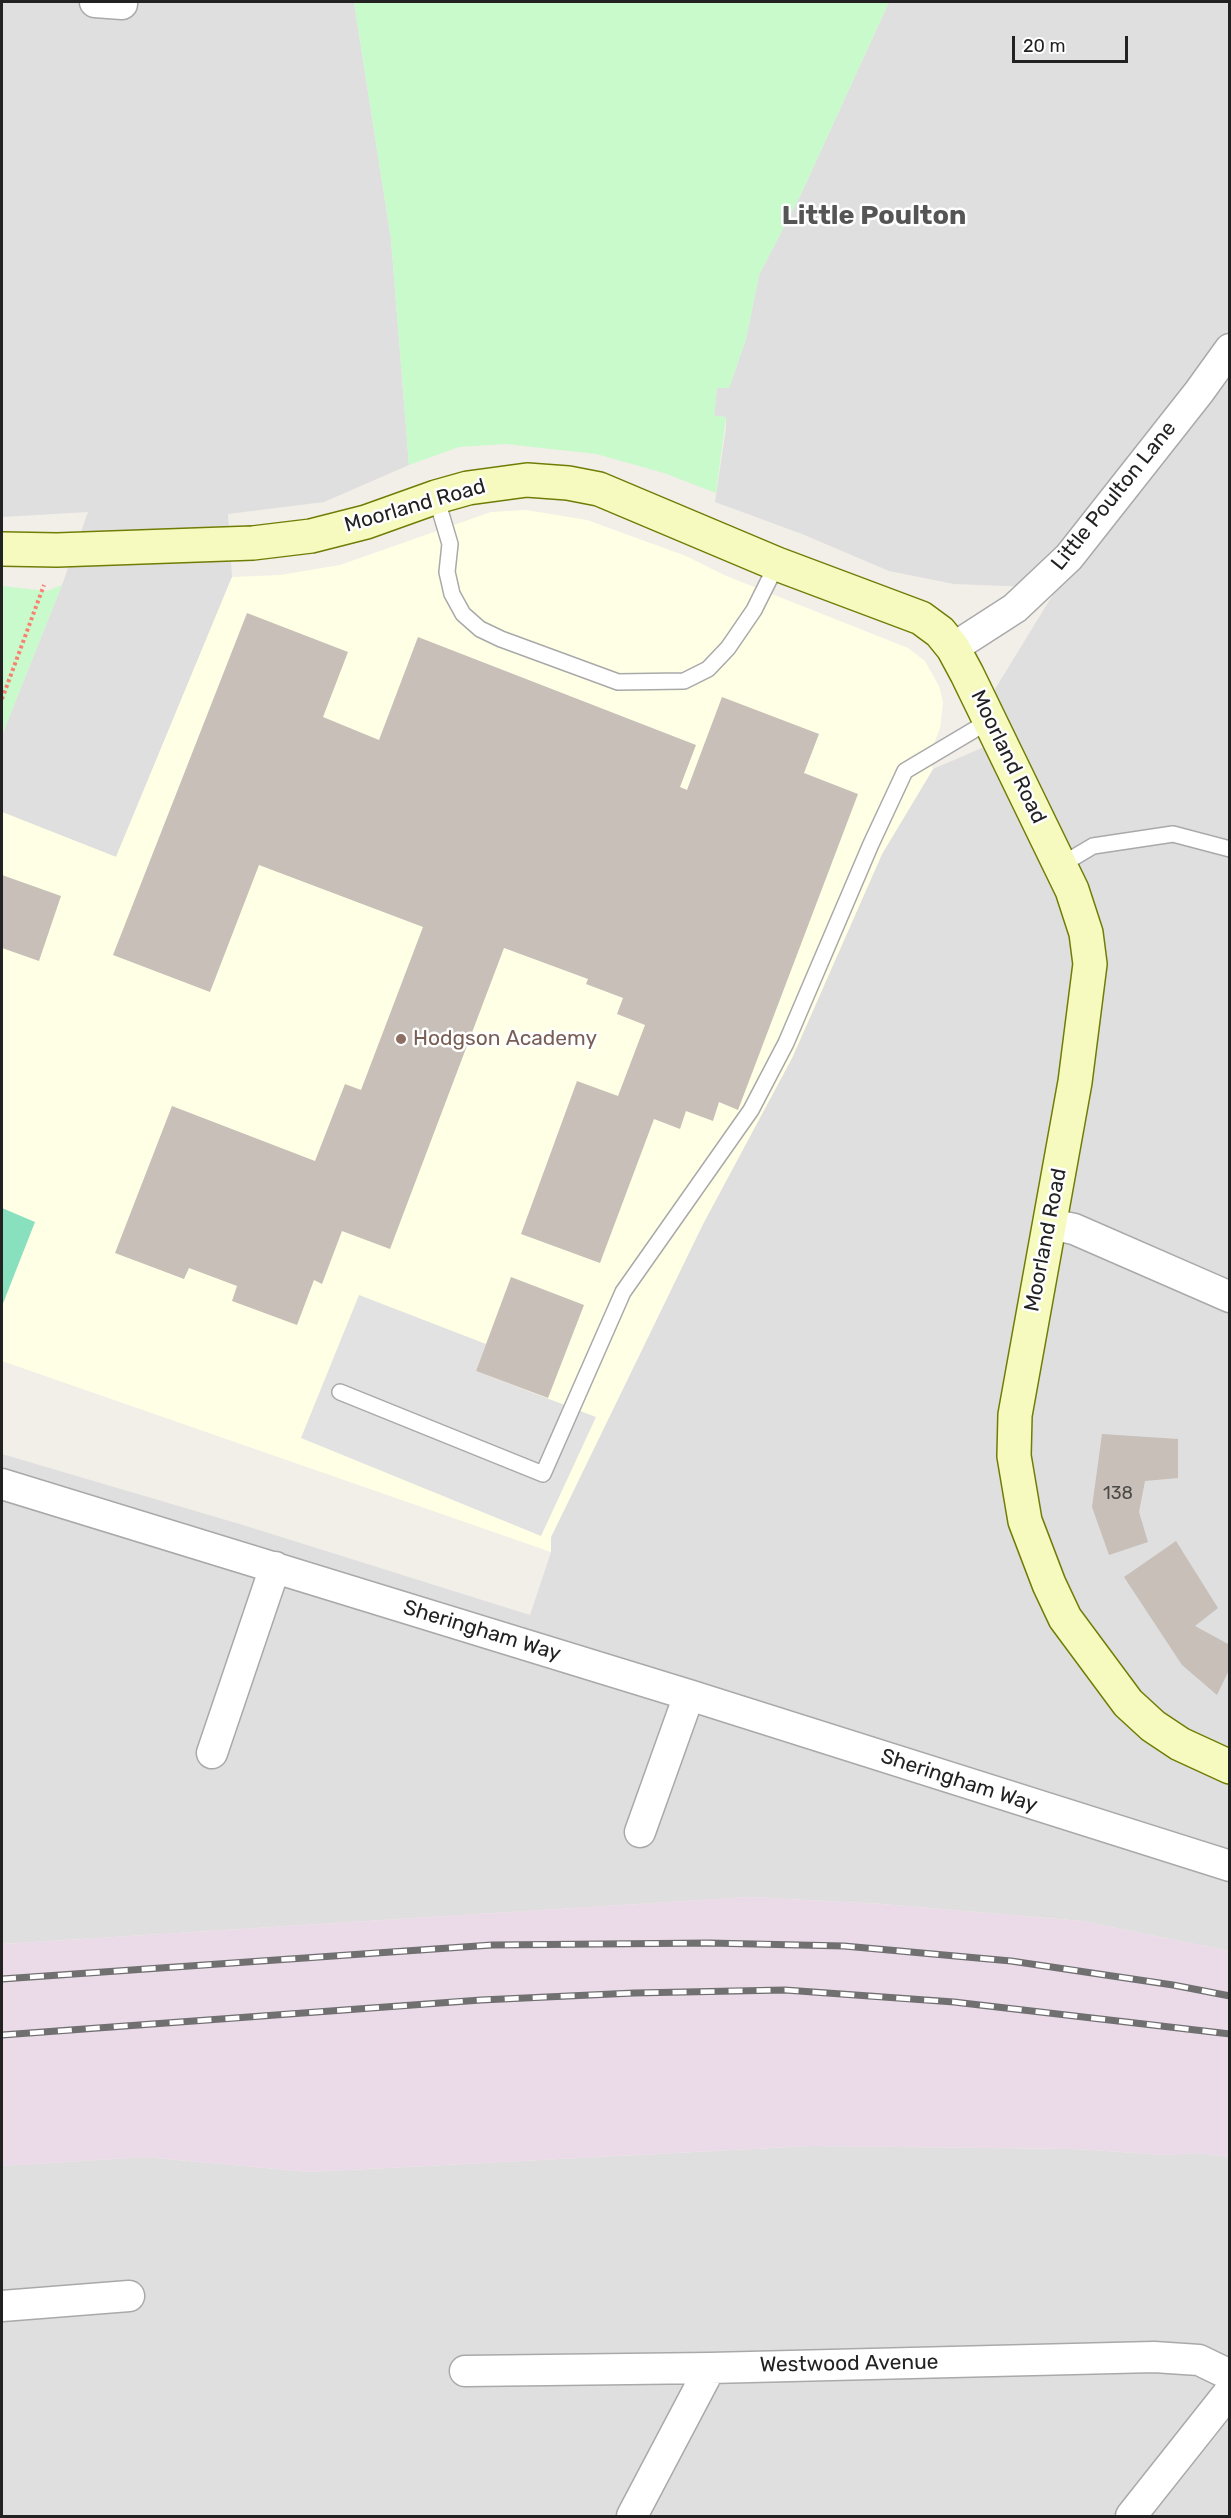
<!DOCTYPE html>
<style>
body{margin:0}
#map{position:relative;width:1231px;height:2518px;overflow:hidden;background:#f2efe9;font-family:Rubik,sans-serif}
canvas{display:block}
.frame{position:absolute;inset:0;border:3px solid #222;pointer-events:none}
.scale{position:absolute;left:1012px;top:36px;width:116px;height:27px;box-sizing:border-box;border:3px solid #222;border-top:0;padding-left:8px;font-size:18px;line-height:21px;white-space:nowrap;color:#222;-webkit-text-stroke:4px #fff;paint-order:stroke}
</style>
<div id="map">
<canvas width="1231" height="2518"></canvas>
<div class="frame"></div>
<div class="scale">20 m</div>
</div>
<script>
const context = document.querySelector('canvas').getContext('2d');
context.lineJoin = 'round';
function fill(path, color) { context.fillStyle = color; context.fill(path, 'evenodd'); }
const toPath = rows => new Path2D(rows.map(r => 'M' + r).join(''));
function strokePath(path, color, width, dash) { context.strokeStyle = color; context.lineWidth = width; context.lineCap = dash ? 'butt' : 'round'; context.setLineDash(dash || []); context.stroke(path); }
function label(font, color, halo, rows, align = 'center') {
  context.font = font + ' Rubik,sans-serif'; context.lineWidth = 5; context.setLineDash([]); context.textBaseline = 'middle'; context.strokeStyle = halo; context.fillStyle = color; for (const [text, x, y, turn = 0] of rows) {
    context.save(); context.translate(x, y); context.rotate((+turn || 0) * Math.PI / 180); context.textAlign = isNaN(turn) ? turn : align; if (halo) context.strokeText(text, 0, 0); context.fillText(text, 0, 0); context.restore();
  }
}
fill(toPath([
 [2,2,354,2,391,239,409,465,324,502,228,514,232,577,116,857,2,812,2,735,62,585,88,512,2,517],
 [889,2,1229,2,1229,1951,1082,1921,882,1904,750,1897,2,1944,2,1454,243,1525,530,1615,551,1552,551,1537,703,1224,792,1058,882,854,933,769,998,741,998,714,995,689,1057,588,954,584,889,571,802,534,715,502,726,428,726,417,714,416,717,387,729,388,746,339,759,275,801,194],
 [810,2146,1075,2149,1167,2155,1197,2153,1229,2157,1229,2516,2,2516,2,2166,144,2157,310,2172]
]), '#e0dfdf');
fill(toPath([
 [750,1897,882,1904,1082,1921,1229,1951,1229,2157,1197,2153,1167,2155,1075,2149,810,2146,310,2172,144,2157,2,2166,2,1944]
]), '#ebdbe8');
fill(toPath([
 [526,510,587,520,686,556,724,575,908,648,925,661,939,686,943,702,940,728,932,749,926,754,933,769,882,854,792,1058,703,1224,551,1537,551,1552,2,1361,2,812,116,857,232,577,280,575,340,565,491,512]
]), '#ffffe5');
fill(toPath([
 [354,2,889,2,801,194,759,275,746,339,729,388,717,388,714,416,726,417,716,493,664,473,596,454,506,444,459,447,409,465,391,239],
 [62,585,2,735,2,586,47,591]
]), '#c8facc');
fill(toPath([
 [2,1208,35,1222,2,1306]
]), '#88e0be');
fill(toPath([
 [359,1295,486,1344,476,1371,596,1417,541,1536,301,1438]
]), '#e2e2e2');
fill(toPath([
 [247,613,348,652,323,717,379,740,418,637,696,745,680,787,687,790,722,697,819,734,804,773,858,794,738,1110,719,1102,713,1121,686,1111,680,1129,654,1119,600,1263,521,1234,577,1081,618,1096,645,1025,617,1014,623,998,586,984,588,979,504,948,390,1249,342,1231,322,1284,314,1280,297,1325,232,1301,237,1286,189,1268,184,1279,115,1253,172,1106,315,1161,345,1084,361,1090,423,927,259,865,210,992,113,955],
 [2,875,61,896,39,961,2,948],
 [511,1277,584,1305,548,1398,476,1371],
 [1102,1434,1178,1439,1178,1478,1145,1481,1139,1512,1148,1542,1109,1555,1092,1507],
 [1176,1541,1218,1608,1195,1626,1230,1645,1230,1668,1217,1695,1182,1665,1124,1577]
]), '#c7bfb8');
const lane = toPath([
 [436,497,450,544,447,572,452,594,463,614,480,629,501,639,618,682,684,681,708,669,728,648,754,610,777,564],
 [1061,865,1093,846,1173,834,1230,849],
 [340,1392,543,1474,623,1292,751,1110,786,1043,871,844,905,771,989,721]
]);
const street = toPath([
 [95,2,122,4],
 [953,648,1015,608,1069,557,1199,392,1230,349],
 [1050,1224,1074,1229,1230,1297],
 [2,1484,689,1695,1230,1866],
 [212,1753,275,1567],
 [640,1832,689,1695],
 [2,2306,129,2296],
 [465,2371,710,2368,1154,2357,1199,2360,1230,2375],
 [632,2516,710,2368],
 [1131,2516,1230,2391]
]);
const secondary = toPath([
 [2,549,57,550,253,543,311,536,366,522,436,497,468,488,527,480,568,483,599,489,777,564,921,618,940,632,953,648,967,674,1072,890,1086,933,1090,964,1075,1082,1015,1415,1014,1456,1025,1521,1049,1584,1065,1618,1128,1703,1153,1726,1180,1744,1230,1767]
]);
strokePath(lane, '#a9a9a9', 18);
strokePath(street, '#a9a9a9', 33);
strokePath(secondary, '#707d05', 36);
strokePath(toPath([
 [2,699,44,585]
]), '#fa8072', 4, [3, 3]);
strokePath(lane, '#fff', 15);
strokePath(street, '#fff', 30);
strokePath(secondary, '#f7fabf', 33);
const rail = toPath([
 [2,1979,492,1945,709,1943,844,1946,1011,1961,1173,1985,1230,1996],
 [2,2035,481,2000,634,1993,785,1990,954,2002,1230,2034]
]);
strokePath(rail, '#707070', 7);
strokePath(rail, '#fff', 4.5, [14]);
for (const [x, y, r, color] of [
 [401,1039,6,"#8d6e63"]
]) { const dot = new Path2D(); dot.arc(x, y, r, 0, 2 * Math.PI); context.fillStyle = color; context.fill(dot); strokePath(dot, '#fff', 2); }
label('18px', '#4b4948', null, [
 ["138",1118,1494]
]);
label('21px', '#222', '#fff', [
 ["Little Poulton Lane",1114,496,-51],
 ["Moorland Road",415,506,-16],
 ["Moorland Road",1008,757,64],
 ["Moorland Road",1046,1240,-79],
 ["Sheringham Way",482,1631,17],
 ["Sheringham Way",959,1781,18],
 ["Westwood Avenue",849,2364,-1]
]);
label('21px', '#785e54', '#fff', [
 ["Hodgson Academy",413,1039]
], 'left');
label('bold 27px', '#555', '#fff', [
 ["Little Poulton",874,216]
]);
</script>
